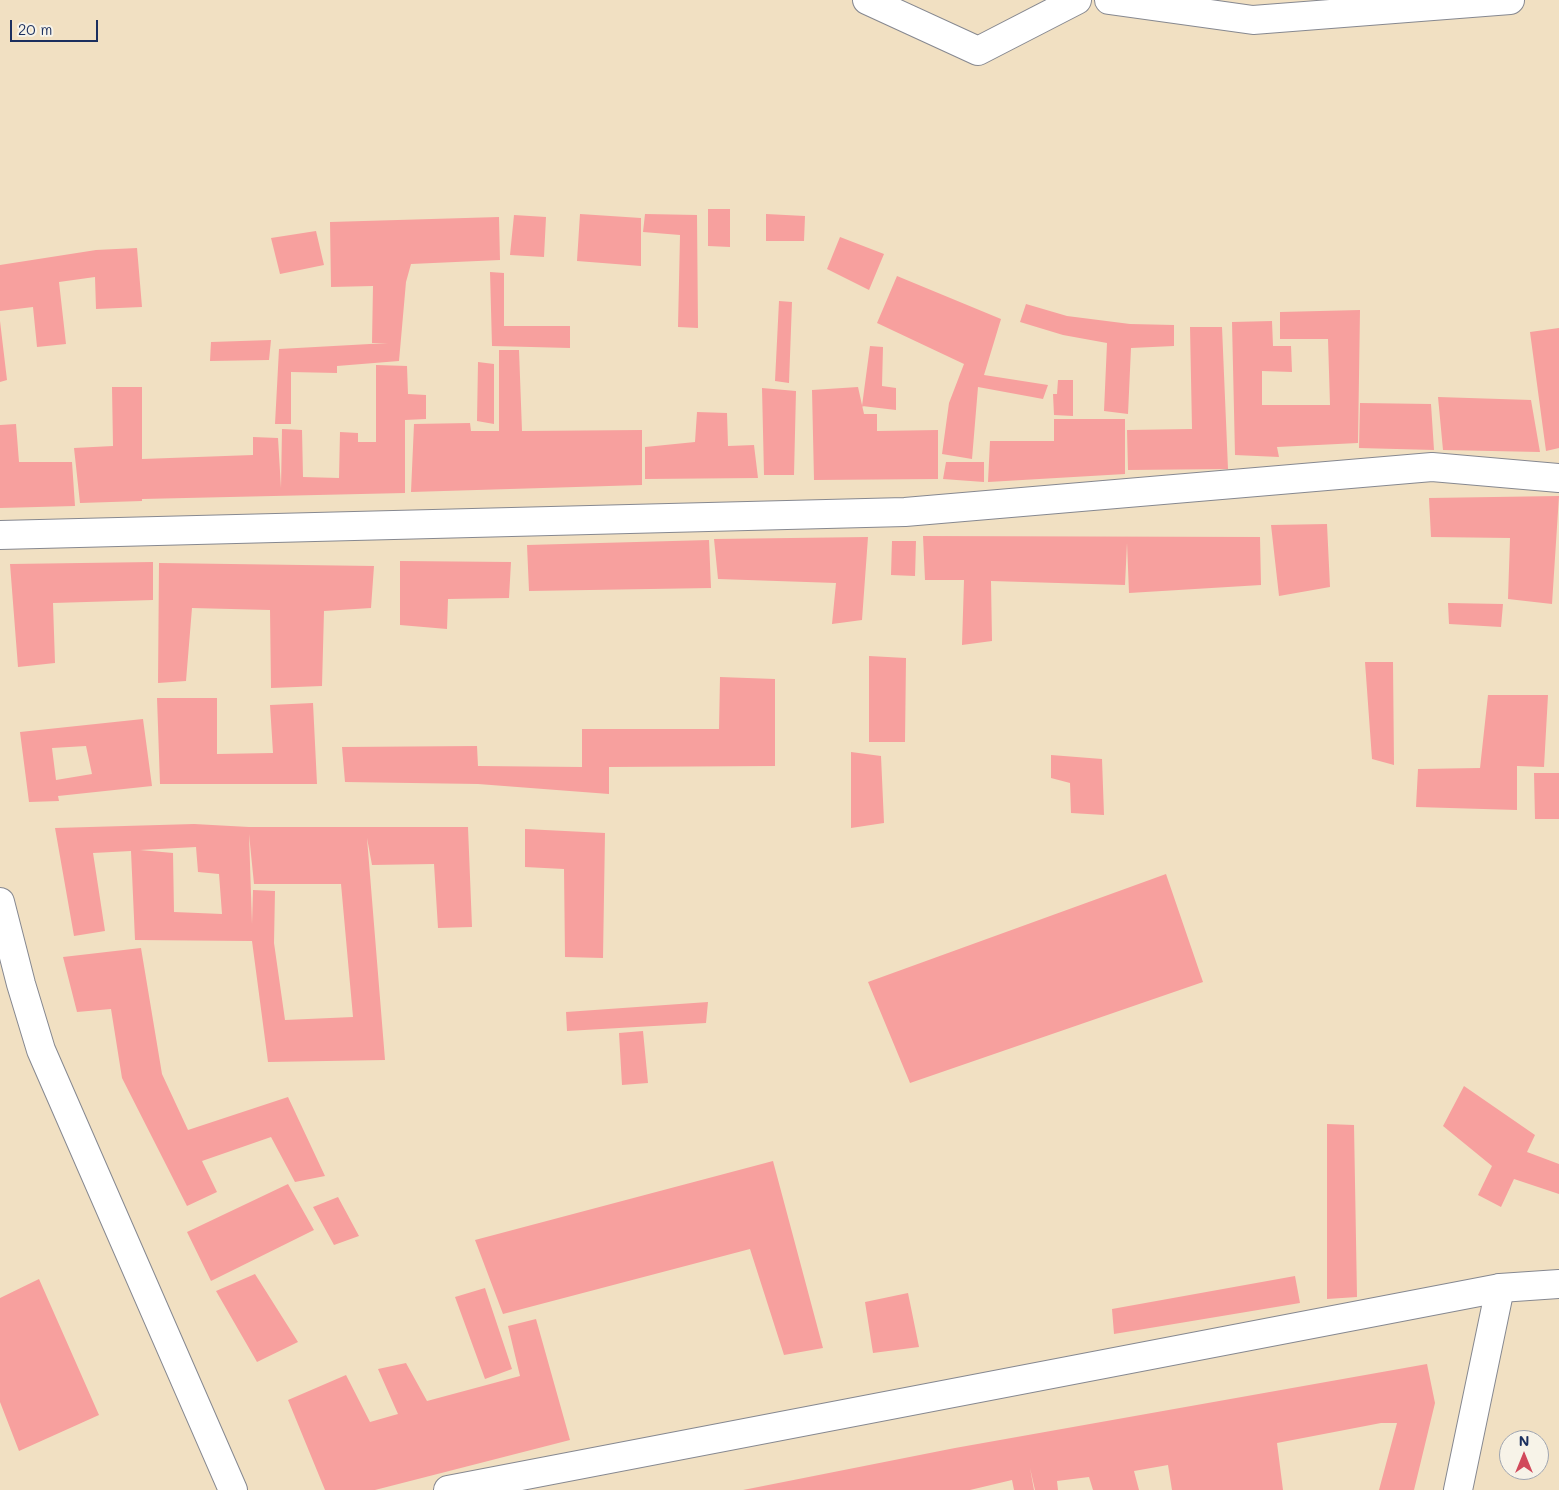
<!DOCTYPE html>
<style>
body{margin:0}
#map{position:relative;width:1559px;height:1490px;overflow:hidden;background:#f1e0c2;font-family:Mali,sans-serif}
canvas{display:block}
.north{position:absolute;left:1499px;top:1430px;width:50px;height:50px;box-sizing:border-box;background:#f7f3e8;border:1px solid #9fa5b1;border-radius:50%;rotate:0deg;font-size:14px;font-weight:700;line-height:20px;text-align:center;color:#1b2f5e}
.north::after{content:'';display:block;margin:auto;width:18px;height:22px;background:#d1495b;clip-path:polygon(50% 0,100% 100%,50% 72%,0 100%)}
.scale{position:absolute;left:10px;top:20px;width:88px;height:22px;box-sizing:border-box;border:2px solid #1b2f5e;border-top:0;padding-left:6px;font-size:15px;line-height:18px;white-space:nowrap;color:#1b2f5e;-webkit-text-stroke:4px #f7f3e8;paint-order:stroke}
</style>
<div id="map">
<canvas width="1559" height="1490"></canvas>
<div class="north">N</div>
<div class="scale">20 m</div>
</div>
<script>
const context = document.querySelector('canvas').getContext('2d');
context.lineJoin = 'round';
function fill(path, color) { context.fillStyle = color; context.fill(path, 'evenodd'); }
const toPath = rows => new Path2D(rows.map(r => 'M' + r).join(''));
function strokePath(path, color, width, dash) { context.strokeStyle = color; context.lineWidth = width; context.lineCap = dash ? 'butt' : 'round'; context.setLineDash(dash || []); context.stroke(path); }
fill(toPath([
 [708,209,730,209,730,247,708,246],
 [580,214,641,218,641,266,577,261],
 [645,214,697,215,698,328,678,327,680,235,643,232],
 [766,214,805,216,804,241,766,241],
 [514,215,546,217,544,257,510,255],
 [499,217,500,260,411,264,406,282,399,361,337,366,337,373,291,372,291,424,275,424,279,349,388,343,372,343,373,286,331,287,330,222],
 [316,231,324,265,280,274,271,238],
 [840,237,884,254,869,290,827,269],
 [137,248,142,307,96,309,95,277,59,282,66,344,37,347,33,307,0,311,0,265,96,250],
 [490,272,504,273,504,326,570,326,570,348,492,346],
 [897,276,1001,319,984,375,1048,385,1043,399,978,387,972,459,942,454,949,403,964,364,877,323],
 [779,301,792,302,789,383,775,381],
 [1026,304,1067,316,1130,324,1174,325,1174,346,1131,348,1128,414,1104,411,1107,343,1063,335,1020,322],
 [1360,310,1358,443,1277,447,1279,457,1235,455,1232,322,1272,321,1273,346,1291,346,1292,372,1262,371,1262,405,1330,405,1328,339,1280,339,1280,312],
 [0,321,7,380,0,382],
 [1190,327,1222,327,1228,469,1128,470,1127,430,1192,429],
 [1559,328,1559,448,1546,451,1530,332],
 [271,340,269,360,210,361,211,342],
 [870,346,883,347,882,386,896,388,896,410,862,406],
 [499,350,519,350,522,431,642,430,642,485,411,492,414,424,470,423,471,431,499,431],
 [478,362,494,364,494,424,477,421],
 [376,365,407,366,408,394,426,395,426,419,405,420,405,493,142,499,142,501,80,503,74,448,113,446,112,387,142,387,142,459,253,455,253,437,278,438,281,488,282,429,302,430,303,477,339,478,340,432,358,433,358,442,376,442],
 [1058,380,1073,380,1073,416,1054,415,1053,394,1057,394],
 [858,387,864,414,877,414,877,431,938,430,938,479,814,480,812,390],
 [762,388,796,391,794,475,764,475],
 [1438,397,1531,400,1540,452,1443,450],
 [1360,403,1431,404,1434,450,1359,448],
 [697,412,727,413,728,446,754,445,758,478,645,479,645,447,695,442],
 [1054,419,1125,419,1125,474,988,482,990,441,1054,441],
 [16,424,19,462,72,462,75,506,0,508,0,425],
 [946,462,984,462,984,482,943,479],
 [1559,496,1552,604,1508,599,1510,538,1431,537,1429,498],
 [1327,524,1330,587,1279,596,1271,525],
 [923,536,1260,537,1261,585,1129,593,1127,543,1125,585,991,581,992,641,962,645,964,580,925,580],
 [868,537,862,620,832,624,836,583,718,579,714,539],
 [709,540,711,588,529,591,527,545],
 [892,541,916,541,915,576,891,575],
 [400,561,511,562,509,598,448,599,447,629,400,625],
 [153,562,153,600,53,603,55,663,18,667,10,564],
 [159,563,374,566,371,608,324,611,322,686,271,688,270,610,192,608,186,681,158,683],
 [1448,603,1503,604,1501,627,1449,624],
 [869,656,906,658,905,742,869,742],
 [1365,662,1393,662,1394,765,1372,759],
 [720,677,775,679,775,766,609,767,609,794,478,784,345,782,342,747,477,746,478,766,582,767,582,729,719,729],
 [1488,695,1548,695,1544,767,1517,766,1517,810,1416,807,1418,769,1480,768],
 [157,698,217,698,217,754,273,753,270,705,313,703,317,784,160,784],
 [143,719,152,786,58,796,59,801,29,802,20,732],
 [86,746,92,774,56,780,52,748],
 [851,752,881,756,884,823,851,828],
 [1051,755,1102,759,1104,815,1071,813,1070,783,1051,778],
 [1534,773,1559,773,1559,819,1535,819],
 [194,824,249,827,468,827,472,927,438,928,434,864,372,865,367,838,385,1060,268,1062,252,941,135,940,131,851,93,853,105,931,74,936,55,828],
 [249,834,254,884,341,884,353,1017,285,1020,274,943,275,891,253,890,252,924],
 [196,847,198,872,219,874,222,914,174,912,173,853,140,850],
 [525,829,605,833,603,958,565,957,564,869,525,867],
 [1166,874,1203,982,910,1083,868,982],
 [141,948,162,1074,188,1130,288,1097,325,1176,295,1182,271,1137,202,1161,217,1192,187,1206,122,1078,111,1009,77,1012,63,957],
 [708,1002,706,1023,567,1031,566,1012],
 [643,1031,648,1083,622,1085,619,1033],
 [1464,1086,1535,1135,1527,1152,1559,1164,1559,1194,1514,1179,1501,1207,1478,1195,1492,1166,1443,1126],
 [1327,1124,1354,1125,1357,1297,1327,1299],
 [773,1161,823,1348,784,1355,750,1249,503,1314,475,1240],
 [288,1184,314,1230,211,1281,187,1232],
 [338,1197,359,1236,334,1245,313,1207],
 [255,1274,298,1342,257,1362,216,1291],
 [1295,1276,1300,1303,1114,1334,1112,1309],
 [39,1279,99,1415,19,1451,0,1402,0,1298],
 [485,1288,512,1369,485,1379,455,1297],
 [908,1293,919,1347,873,1353,865,1302],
 [536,1319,570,1440,375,1490,325,1490,288,1400,346,1375,370,1422,398,1414,378,1369,406,1363,427,1401,520,1376,508,1326],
 [1427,1364,1435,1403,1414,1490,1379,1490,1397,1423,1381,1423,1277,1443,1283,1490,1172,1490,1168,1465,1134,1471,1139,1490,1093,1490,1089,1477,1057,1481,1058,1490,1035,1490,1030,1468,1034,1490,1014,1490,1012,1480,970,1490,743,1490,955,1448]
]), '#f7a09e');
const minor = toPath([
 [867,0,978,51,1077,0],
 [1109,0,1253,20,1510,0],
 [0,535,905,512,1432,467,1559,478],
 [1458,1490,1500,1288]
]);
const tertiary = toPath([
 [0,902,21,984,41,1050,233,1490],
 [448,1490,1500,1288,1559,1284]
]);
strokePath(minor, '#868890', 30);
strokePath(tertiary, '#868890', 30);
strokePath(minor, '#fff', 28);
strokePath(tertiary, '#fff', 28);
</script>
